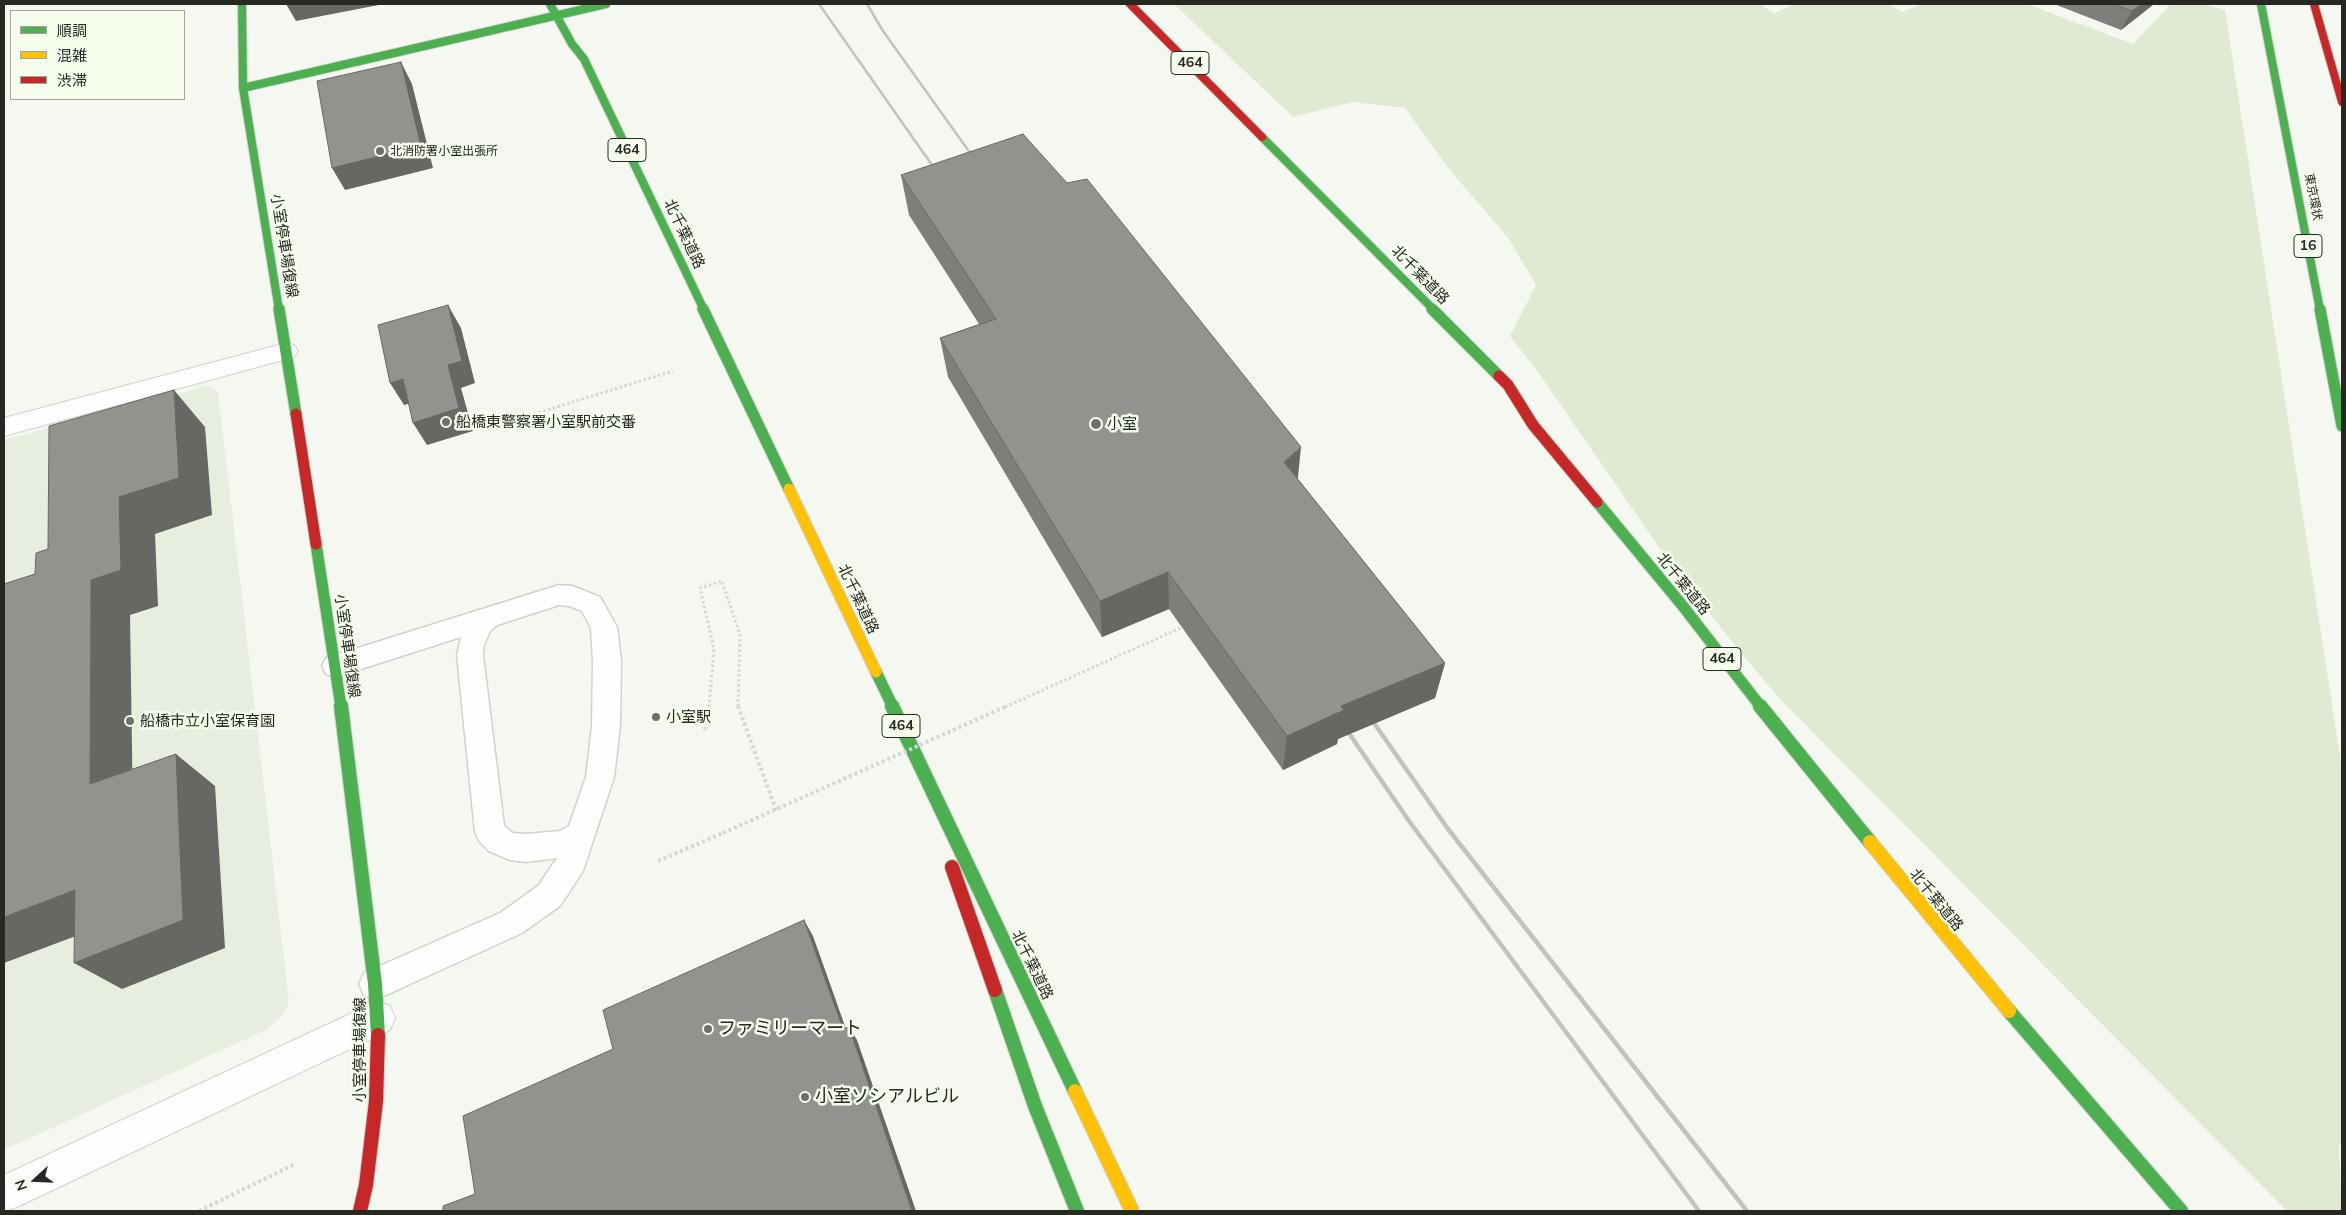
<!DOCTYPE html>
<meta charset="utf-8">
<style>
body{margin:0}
#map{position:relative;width:2346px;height:1215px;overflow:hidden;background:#f4f8f0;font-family:Mulish,"Noto Sans JP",sans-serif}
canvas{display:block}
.frame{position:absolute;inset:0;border:5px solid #262822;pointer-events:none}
.legend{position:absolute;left:10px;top:10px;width:175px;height:90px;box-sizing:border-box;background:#f5fcec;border:1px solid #a2a79b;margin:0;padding:6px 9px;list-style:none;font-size:15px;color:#262822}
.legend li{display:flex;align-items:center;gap:10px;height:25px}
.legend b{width:25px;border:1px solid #a2a79b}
.north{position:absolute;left:10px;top:1155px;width:50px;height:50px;-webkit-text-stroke:4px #f5fcec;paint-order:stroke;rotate:250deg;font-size:14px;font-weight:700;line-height:20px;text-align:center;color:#262822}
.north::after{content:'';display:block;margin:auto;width:18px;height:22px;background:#262822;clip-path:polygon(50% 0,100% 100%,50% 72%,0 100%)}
</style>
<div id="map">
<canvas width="2346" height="1215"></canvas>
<div class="frame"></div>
<ul class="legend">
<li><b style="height:6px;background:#4caf50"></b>順調</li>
<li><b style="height:6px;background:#ffc107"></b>混雑</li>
<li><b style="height:6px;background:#c62828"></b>渋滞</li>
</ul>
<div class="north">N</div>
</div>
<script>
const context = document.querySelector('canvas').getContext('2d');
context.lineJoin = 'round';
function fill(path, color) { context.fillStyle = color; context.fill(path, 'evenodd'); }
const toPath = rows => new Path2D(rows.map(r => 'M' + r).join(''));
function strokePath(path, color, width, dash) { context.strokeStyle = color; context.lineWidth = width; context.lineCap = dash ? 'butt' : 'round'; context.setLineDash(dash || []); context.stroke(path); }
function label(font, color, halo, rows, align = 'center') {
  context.font = font + ' Mulish,"Noto Sans JP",sans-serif'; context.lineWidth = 5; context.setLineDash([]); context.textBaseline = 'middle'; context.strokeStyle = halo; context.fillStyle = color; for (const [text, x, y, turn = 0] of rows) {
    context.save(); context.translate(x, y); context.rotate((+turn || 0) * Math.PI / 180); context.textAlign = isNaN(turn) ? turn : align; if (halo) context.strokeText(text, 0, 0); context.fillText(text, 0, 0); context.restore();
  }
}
fill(toPath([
 [207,386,218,391,289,1002,284,1012,270,1028,4,1150,4,440]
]), '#e7eedf');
fill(toPath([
 [1174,4,1759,4,1774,13,1795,4,1889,4,1902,12,1922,4,2027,4,2133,44,2171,4,2204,4,2225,10,2342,769,2342,1144,2339,1146,2342,1211,2287,1211,1780,699,1742,654,1672,566,1540,375,1510,336,1536,285,1509,239,1449,169,1405,108,1353,102,1293,117]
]), '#e0ead3');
const lane = toPath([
 [559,585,572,586,600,597,617,627,621,661,620,726,614,777,583,871,560,906,522,933,375,1000,364,995,359,984,364,973,500,913,538,886,557,858,526,862,510,860,489,851,479,841,475,832,457,655,461,637,336,677,326,674,322,666,326,658,559,585],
 [559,605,569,606,582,611,591,628,593,661,592,726,586,777,569,826,560,831,526,834,513,833,504,826,483,655,484,645,490,631,497,625,559,605]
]);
const street = toPath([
 [286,343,294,345,298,351,294,357,4,436,4,418,286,343],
 [378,1001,390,1006,395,1018,390,1030,17,1207,4,1211,4,1175,378,1001]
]);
const fastFar2 = toPath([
 [242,4,243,88,279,310],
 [550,4,572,44,584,59,704,310],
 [2261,4,2320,310],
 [243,88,606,4],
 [1262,137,1434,310]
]);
const fastFar1 = toPath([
 [279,309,296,414],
 [703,309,789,489],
 [1432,309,1499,376],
 [2320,309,2342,426],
 [1597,502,1682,605,1761,707],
 [316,544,341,707],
 [876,672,893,707]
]);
const fast = toPath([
 [341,706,375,984,378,1035],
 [892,706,1075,1091],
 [1760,706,1870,842],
 [995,990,1035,1106,1077,1211],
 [2009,1011,2181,1211]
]);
const slowFar1 = toPath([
 [789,489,876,672]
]);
const slow = toPath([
 [1870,842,2009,1011],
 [1075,1091,1132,1211]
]);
const jamFar2 = toPath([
 [1130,4,1262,137],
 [2314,4,2342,102]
]);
const jamFar1 = toPath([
 [1499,376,1508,385,1533,425,1597,502],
 [296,414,316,544]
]);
const jam = toPath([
 [952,867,995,990],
 [360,1211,366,1185,376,1101,378,1035]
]);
strokePath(lane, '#d0d3cd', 3);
strokePath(street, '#d0d3cd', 2);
strokePath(fastFar2, '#d0d3cd', 10);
strokePath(fastFar1, '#d0d3cd', 13);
strokePath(fast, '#d0d3cd', 16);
strokePath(slowFar1, '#d0d3cd', 13);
strokePath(slow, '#d0d3cd', 16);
strokePath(jamFar2, '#d0d3cd', 10);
strokePath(jamFar1, '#d0d3cd', 13);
strokePath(jam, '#d0d3cd', 16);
strokePath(toPath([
 [505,423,673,371],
 [709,707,714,649,700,588,722,581,740,635,738,707]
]), '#d5d7d4', 3, [2.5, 2.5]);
strokePath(toPath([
 [738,706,776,810],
 [705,730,709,706],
 [658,861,723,833],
 [199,1211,295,1164]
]), '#d5d7d4', 4, [3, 3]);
fill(lane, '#fdfefd');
fill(street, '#fdfefd');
strokePath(fastFar2, '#4caf50', 8);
strokePath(fastFar1, '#4caf50', 11);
strokePath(fast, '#4caf50', 14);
strokePath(slowFar1, '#ffc107', 11);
strokePath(slow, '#ffc107', 14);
strokePath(jamFar2, '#c62828', 8);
strokePath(jamFar1, '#c62828', 11);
strokePath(jam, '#c62828', 14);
strokePath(toPath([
 [819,4,939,175],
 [867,4,883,31,978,164]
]), '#c2c2c0', 2.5);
strokePath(toPath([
 [1367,713,1448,829,1747,1211],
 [1342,723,1409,821,1699,1211]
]), '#c2c2c0', 4.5);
strokePath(toPath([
 [1005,707,1185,626]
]), '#d5d7d4', 3, [2.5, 2.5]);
strokePath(toPath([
 [723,833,1007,706]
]), '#d5d7d4', 4, [3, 3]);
fill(toPath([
 [2054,4,2154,4,2121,30],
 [901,175,1297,478,1445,663,1435,698,1338,739,1337,744,1283,770,1169,609,1102,637,948,377,940,338,979,324,909,215]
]), '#7d7f7a');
fill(toPath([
 [286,4,384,4,296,21],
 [2142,4,2154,4,2121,30,2132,11],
 [401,62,412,84,433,168,345,190,332,168],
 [448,305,461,328,475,383,461,388,473,431,427,445,413,423,448,365],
 [403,379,417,401,404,405,390,383],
 [174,390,205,427,212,515,155,534,158,606,130,615,133,816,90,784,91,580,119,497],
 [1301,447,1297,486,1284,462],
 [1168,572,1169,609,1102,637,1100,601],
 [1445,663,1435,698,1338,739,1337,744,1283,770,1287,736,1341,706],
 [176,754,215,786,225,948,122,989,74,963],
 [75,890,121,919,4,963,4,917],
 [804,920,813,936,851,1043,843,1029],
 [849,1027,857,1040,916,1211,912,1211]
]), '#666863');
const building = toPath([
 [2112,4,2142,4,2132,11,2112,4],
 [401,62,421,146,332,168,317,81,401,62],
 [1023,134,1067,183,1087,179,1301,447,1284,462,1445,663,1341,706,1344,710,1287,736,1168,572,1100,601,940,338,996,319,901,175,1023,134],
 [448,305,462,361,448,365,459,408,413,423,403,379,390,383,378,325,448,305],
 [174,390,179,478,119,497,121,570,91,580,90,784,176,754,183,920,74,963,75,890,4,917,4,584,35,574,36,553,48,549,49,426,174,390],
 [804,920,843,1029,849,1027,912,1211,443,1211,443,1206,475,1194,463,1116,613,1049,603,1010,804,920]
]);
fill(building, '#91948e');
strokePath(building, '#666863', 1);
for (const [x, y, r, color] of [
 [380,151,5,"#6e716a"],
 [446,422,5,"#6e716a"],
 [1096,424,6,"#6e716a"],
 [656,717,5,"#6e716a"],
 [130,721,5,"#6e716a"],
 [708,1029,5,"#6e716a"],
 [805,1097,5,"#6e716a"]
]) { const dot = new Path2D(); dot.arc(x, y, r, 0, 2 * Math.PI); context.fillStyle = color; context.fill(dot); strokePath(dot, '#f5fcec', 2); }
label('12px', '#262822', '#f5fcec', [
 ["北消防署小室出張所",390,151]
], 'left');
label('12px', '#262822', '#f5fcec', [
 ["東京環状",2313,197,79]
]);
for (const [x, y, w] of [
 [1190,63,38],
 [627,150,38],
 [2308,246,28],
 [1722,659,38],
 [901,726,38]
]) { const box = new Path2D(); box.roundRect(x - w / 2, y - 11.5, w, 23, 4); context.fillStyle = '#f5fcec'; context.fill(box); strokePath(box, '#262822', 1); }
label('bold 14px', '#262822', null, [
 ["464",1190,63],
 ["464",627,150],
 ["16",2308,246],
 ["464",1722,659],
 ["464",901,726]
]);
label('15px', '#262822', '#f5fcec', [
 ["北千葉道路",684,234,65],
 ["小室停車場復線",284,246,81],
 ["北千葉道路",1420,275,46],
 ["北千葉道路",1683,584,51],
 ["北千葉道路",858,599,65],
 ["小室停車場復線",347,646,82],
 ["北千葉道路",1936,900,51],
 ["北千葉道路",1032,965,64],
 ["小室停車場復線",360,1050,-90]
]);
label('15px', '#262822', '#f5fcec', [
 ["船橋東警察署小室駅前交番",456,422],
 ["小室",1107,424],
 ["小室駅",666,717],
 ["船橋市立小室保育園",140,721]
], 'left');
label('18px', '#262822', '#f5fcec', [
 ["ファミリーマート",718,1029],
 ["小室ソシアルビル",815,1097]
], 'left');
</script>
